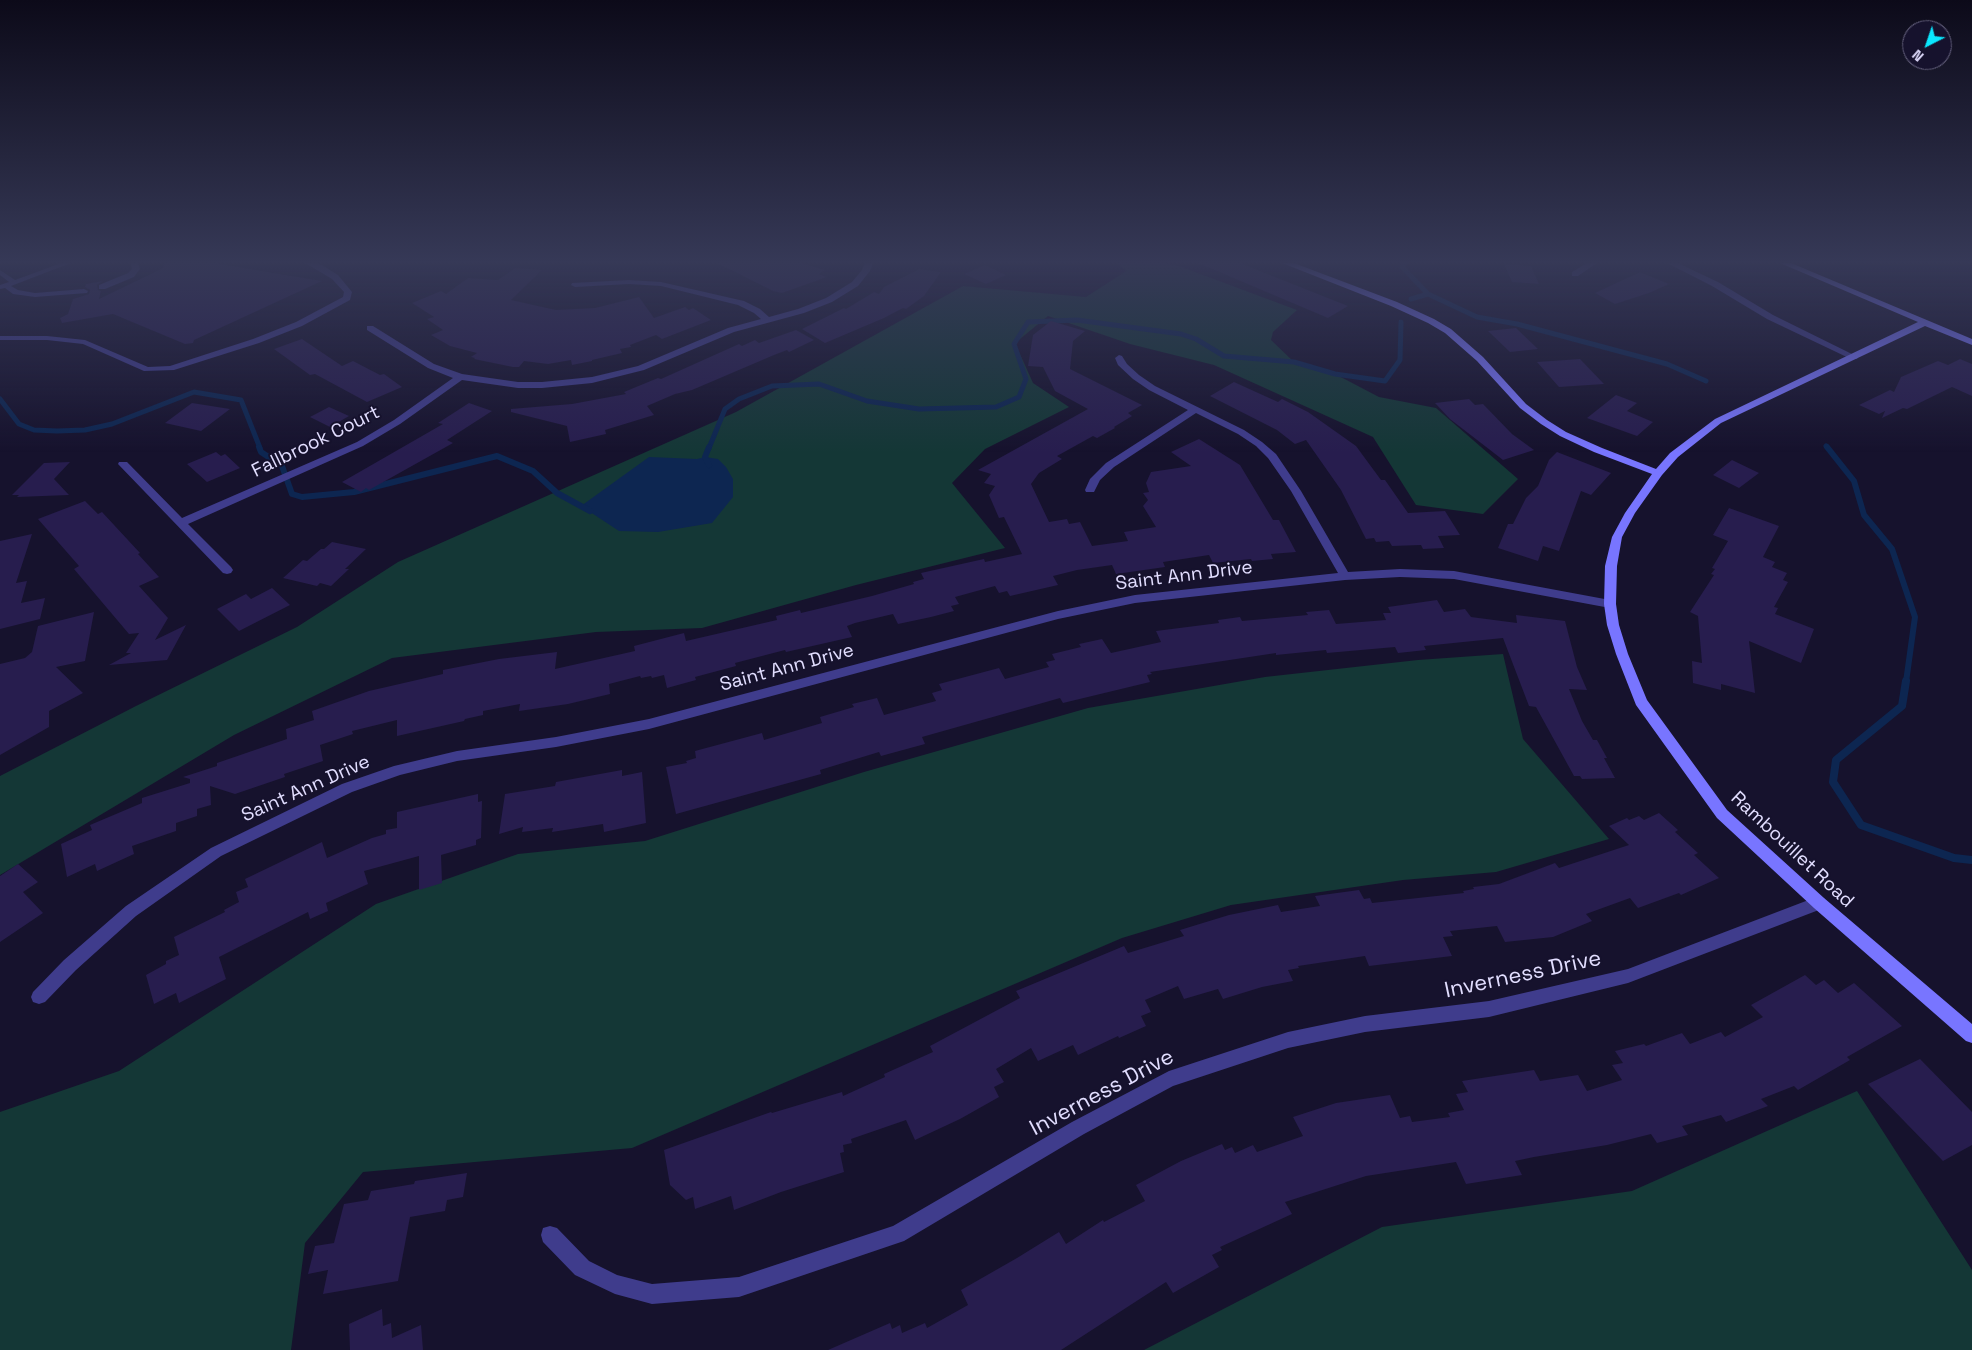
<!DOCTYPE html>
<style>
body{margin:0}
#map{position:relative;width:1972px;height:1350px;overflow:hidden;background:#16122d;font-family:"Space Grotesk",sans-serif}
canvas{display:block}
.north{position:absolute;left:1902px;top:20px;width:50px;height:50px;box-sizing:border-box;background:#16122d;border:1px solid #686481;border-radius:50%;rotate:221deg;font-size:14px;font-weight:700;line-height:20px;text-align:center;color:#e2deff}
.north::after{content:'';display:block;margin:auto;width:18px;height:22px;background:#0ae7ff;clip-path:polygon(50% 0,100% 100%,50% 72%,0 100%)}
</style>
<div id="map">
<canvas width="1972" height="1350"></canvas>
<div class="north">N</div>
</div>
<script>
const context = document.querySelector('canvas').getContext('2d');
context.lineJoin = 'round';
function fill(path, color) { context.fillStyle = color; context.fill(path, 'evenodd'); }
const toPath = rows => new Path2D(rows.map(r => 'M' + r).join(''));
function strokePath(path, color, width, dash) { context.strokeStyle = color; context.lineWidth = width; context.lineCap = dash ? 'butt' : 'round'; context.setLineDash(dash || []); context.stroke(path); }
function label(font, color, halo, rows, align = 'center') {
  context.font = font + ' "Space Grotesk",sans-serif'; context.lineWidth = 4; context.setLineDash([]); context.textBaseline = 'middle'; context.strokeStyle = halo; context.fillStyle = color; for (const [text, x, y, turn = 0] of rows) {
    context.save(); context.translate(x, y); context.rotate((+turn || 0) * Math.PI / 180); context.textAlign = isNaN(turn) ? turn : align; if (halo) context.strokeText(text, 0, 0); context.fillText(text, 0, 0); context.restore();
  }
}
fill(toPath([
 [1117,263,1163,263,1179,266,1297,310,1273,332,1271,340,1294,362,1335,374,1379,397,1436,408,1518,479,1483,514,1416,505,1373,437,1214,365,1130,344,1048,316,1015,343,1033,383,1069,407,985,449,952,483,1005,548,856,585,702,628,596,632,392,658,234,735,0,875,0,776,136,706,297,627,398,562,736,412,963,286,1086,297,1126,271],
 [1503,654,1523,739,1609,839,1496,872,1403,880,1231,905,1122,938,632,1148,363,1172,305,1243,291,1350,0,1350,0,1112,119,1071,376,904,518,854,645,841,864,772,1088,708,1265,677,1418,660],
 [1857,1091,1972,1270,1972,1350,1144,1350,1382,1227,1632,1191]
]), '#143736');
fill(toPath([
 [649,457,697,459,705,457,718,459,726,467,733,479,733,497,712,523,658,532,619,531,581,506]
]), '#0d2651');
strokePath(toPath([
 [1405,263,1402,267,1428,294,1477,317,1517,324,1667,364,1706,381],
 [1411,299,1428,294],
 [0,399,19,424,34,430,57,431,85,430,112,424,194,392,241,400,260,448],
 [1826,446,1828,448],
 [709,448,725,409,739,399,772,386,819,384,867,401,919,409,996,407,1019,397,1026,379,1014,344,1028,322,1077,320,1181,334,1196,339,1224,356,1294,362,1335,374,1385,381,1400,360,1401,322]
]), '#0d2651', 5);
strokePath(toPath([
 [259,447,261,452,282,466,292,494,302,497,354,492,497,456,533,471,557,493,590,511],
 [1827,447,1854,481,1864,515,1892,549,1915,617,1906,682],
 [709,465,705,457,709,447]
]), '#0d2651', 6);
strokePath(toPath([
 [1906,681,1902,706,1836,760,1833,782,1861,825,1954,858,1972,860]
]), '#0d2651', 8);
fill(toPath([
 [164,263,214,263,322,281,194,340,193,343,185,344,113,314,62,323,60,318,68,314,73,299,89,294,90,290,85,287,86,284,103,281,97,285,98,290,101,291,99,299,163,268],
 [717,263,801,263,825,270,819,274,827,277,782,293,773,291],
 [1198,263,1240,263,1348,306,1328,318],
 [1504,264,1531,266,1539,284,1512,282],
 [985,265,1006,275,986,284,964,274],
 [515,268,542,270,511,300,556,310,595,308,639,297,654,318,685,307,689,310,693,308,711,320,662,339,656,335,630,345,631,347,620,349,622,353,592,360,592,361,572,365,571,360,548,364,524,361,519,367,513,367,474,359,475,358,471,357,477,353,450,346,431,335,443,330,427,319,434,317,412,303,441,291,446,294,468,278,498,280],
 [919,269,941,272,924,296,906,309,903,308,884,318,825,343,802,329,844,308,846,309,874,292,879,294,884,287],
 [1640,272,1669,284,1649,293,1615,304,1595,293],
 [1051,321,1085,331,1073,341,1070,369,1142,405,1128,413,1132,416,1114,427,1115,428,1097,438,1093,436,1057,456,1062,459,1039,473,1031,484,1049,522,1067,519,1069,524,1080,522,1092,546,1128,541,1124,532,1156,527,1143,506,1148,500,1143,493,1149,492,1146,483,1151,472,1191,466,1171,452,1199,439,1240,465,1273,520,1279,520,1296,552,1271,554,1273,559,1252,561,1251,559,1213,563,1209,555,1163,562,1165,567,1116,574,1112,565,1077,570,1053,576,1058,585,1010,596,1007,591,999,593,995,586,955,597,959,604,951,606,954,611,931,617,898,624,893,614,855,623,847,626,852,637,786,652,785,650,735,663,736,666,695,677,696,680,667,688,664,675,652,678,651,676,641,678,640,676,609,684,610,694,568,704,519,711,520,704,483,711,483,715,465,719,464,721,397,736,397,720,352,731,353,734,320,745,323,761,284,774,285,777,235,794,210,786,211,805,197,809,197,816,176,823,176,831,132,846,134,854,97,871,95,864,67,877,61,844,92,830,90,825,142,803,142,798,190,783,190,779,183,777,217,766,217,763,287,739,286,729,314,720,312,711,369,691,443,674,443,670,499,659,557,652,555,669,635,651,634,646,684,633,686,641,777,620,776,616,800,610,801,613,872,596,914,584,913,582,924,579,921,573,984,559,985,562,1022,554,1004,517,999,518,989,495,995,486,984,483,991,474,978,470,1088,409,1055,391,1043,367,1028,366,1033,335],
 [1516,328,1538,349,1510,352,1488,331],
 [796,330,814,340,789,352,787,350,774,355,692,390,675,394,647,406,654,415,605,430,606,434,570,442,567,426,511,412,511,409,572,404,626,394,624,392,658,378,661,379,739,344,742,346,755,340,759,343],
 [302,339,342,366,353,361,380,375,384,374,402,387,367,402,315,374,310,375,274,349],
 [1580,359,1604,384,1559,387,1537,362],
 [1960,359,1972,364,1972,396,1952,387,1907,409,1903,408,1882,418,1885,411,1879,414,1859,405,1890,390,1894,392,1901,377,1938,361,1948,365],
 [1234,382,1278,402,1282,399,1308,412,1356,446,1381,480,1385,480,1408,513,1445,511,1460,535,1438,536,1444,548,1423,549,1421,545,1392,546,1389,541,1376,542,1374,538,1366,539,1341,490,1306,440,1295,444,1277,430,1210,396],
 [1616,395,1637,403,1627,411,1653,422,1637,436,1587,418],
 [1469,399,1475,405,1483,404,1512,434,1534,450,1503,460,1450,419,1435,403],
 [192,403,230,409,201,431,165,423],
 [469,403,492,411,447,440,453,443,369,490,366,488,361,492,342,482,443,424,438,423],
 [329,407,349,416,330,427,310,417],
 [216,452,221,456,225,454,240,468,207,482,187,464],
 [1557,452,1611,473,1591,495,1581,491,1559,551,1543,546,1538,561,1498,548,1508,524,1513,524,1526,498,1538,486,1549,460],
 [1732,460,1759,473,1739,488,1713,475],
 [70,462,54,479,69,495,17,497,19,495,12,495,44,463],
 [85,501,98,514,102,512,140,553,138,554,159,577,139,586,168,618,155,640,186,625,167,660,109,665,131,653,126,653,139,633,129,634,74,569,79,566,38,519],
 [1729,508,1779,526,1763,557,1775,562,1772,567,1787,573,1783,580,1788,582,1774,607,1778,608,1775,614,1814,629,1801,663,1749,641,1755,693,1721,684,1721,690,1693,683,1692,661,1702,663,1698,616,1690,612,1714,575,1711,574,1715,569,1712,568,1728,541,1713,535],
 [32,534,16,583,27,581,21,603,45,598,40,619,0,629,0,541],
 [332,542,366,549,345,569,349,569,331,586,320,583,317,586,283,578,303,560,307,561,321,549,324,549],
 [272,588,290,605,239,631,217,609,246,594,251,599],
 [1437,600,1444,612,1465,609,1471,617,1517,623,1516,615,1565,621,1577,667,1587,690,1569,689,1582,721,1593,740,1597,740,1607,758,1604,758,1615,778,1582,779,1580,776,1574,776,1536,707,1529,706,1503,638,1424,646,1426,650,1398,653,1395,647,1327,653,1326,650,1276,655,1276,653,1150,672,1152,674,1147,675,1150,682,1063,703,1060,698,1046,702,922,737,925,744,881,756,879,752,820,770,821,774,676,814,666,767,687,763,686,761,696,758,695,751,762,733,764,740,822,723,820,717,854,707,852,704,877,698,884,715,936,701,932,693,942,690,939,684,999,668,1005,679,1049,667,1046,662,1055,660,1052,654,1081,647,1079,644,1102,639,1111,653,1161,642,1156,631,1219,623,1218,620,1240,617,1242,621,1308,615,1306,612,1329,610,1336,624,1386,620,1383,613,1391,613,1388,607],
 [94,612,85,661,56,667,83,693,49,711,49,727,0,755,0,664,25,658,32,652,38,626],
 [622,770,622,776,642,772,646,823,604,832,603,824,552,832,553,828,522,832,523,827,499,834,505,794,555,786,556,782],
 [478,794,478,802,482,801,481,838,476,840,476,845,441,855,442,883,419,890,419,856,364,871,368,884,326,903,328,911,310,919,308,912,219,957,226,979,179,1003,176,993,154,1004,146,975,166,964,166,961,179,955,174,937,225,912,224,910,239,902,236,892,248,887,245,879,322,842,327,858,372,838,386,834,386,830,397,828,397,812],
 [1659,813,1678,830,1675,832,1698,853,1694,855,1719,878,1681,895,1679,893,1638,908,1630,898,1586,914,1592,921,1553,937,1505,942,1497,926,1450,931,1453,936,1443,937,1452,956,1369,966,1365,956,1298,966,1299,968,1288,970,1293,981,1262,987,1223,999,1218,989,1184,999,1178,986,1145,1000,1151,1012,1141,1016,1146,1026,1119,1038,1118,1036,1078,1055,1073,1045,1038,1061,1031,1048,996,1069,1004,1082,994,1087,999,1097,960,1119,915,1140,906,1120,851,1139,852,1143,843,1145,844,1152,840,1153,844,1172,781,1192,734,1210,731,1196,695,1209,693,1197,686,1200,670,1185,664,1150,771,1112,772,1113,842,1092,843,1096,885,1077,884,1074,933,1052,930,1046,1020,998,1016,991,1124,946,1128,953,1184,936,1180,930,1229,915,1278,905,1281,912,1320,906,1315,896,1359,890,1364,899,1370,898,1372,903,1464,893,1463,891,1474,889,1473,887,1499,884,1555,863,1559,868,1629,845,1609,826,1627,818,1629,820,1639,816,1644,820],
 [18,864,38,882,23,892,43,913,0,942,0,876],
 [1805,975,1816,985,1824,980,1838,993,1854,983,1902,1026,1847,1057,1850,1060,1798,1090,1794,1086,1761,1099,1768,1106,1726,1122,1721,1115,1682,1126,1688,1135,1657,1143,1651,1134,1607,1145,1534,1157,1515,1161,1522,1175,1466,1184,1456,1162,1366,1176,1285,1202,1292,1214,1220,1247,1222,1250,1212,1255,1219,1267,1173,1293,1166,1282,1061,1350,828,1350,890,1323,892,1329,900,1325,902,1333,925,1323,927,1328,968,1305,961,1290,1017,1258,1059,1232,1066,1244,1103,1220,1104,1222,1145,1201,1136,1185,1181,1161,1222,1144,1225,1150,1232,1147,1235,1153,1253,1145,1257,1152,1303,1136,1293,1117,1336,1103,1390,1095,1400,1118,1410,1116,1412,1122,1450,1117,1448,1113,1464,1110,1456,1094,1468,1092,1462,1081,1534,1070,1540,1081,1578,1075,1587,1091,1622,1080,1612,1065,1623,1063,1615,1051,1644,1044,1646,1046,1682,1033,1690,1044,1721,1032,1725,1037,1763,1017,1751,1005],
 [1920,1059,1972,1112,1972,1145,1943,1161,1868,1084],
 [467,1173,463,1197,447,1200,445,1211,410,1217,398,1281,323,1294,328,1270,308,1274,315,1246,334,1243,344,1204,368,1200,371,1191,414,1184,415,1181],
 [382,1309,383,1326,391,1323,392,1338,421,1325,423,1350,350,1350,349,1324]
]), '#271d4e');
fill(toPath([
 [61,263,71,263,11,286,18,290,35,293,84,289,88,291,87,293,35,297,13,294,5,288,0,289,0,285,9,282,0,275,0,270,15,280,61,263],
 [131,263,138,263,140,269,134,277,105,289,99,289,99,285,128,273,132,269,131,263],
 [305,263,315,263,322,265,338,275,352,292,350,300,302,326,259,343,174,370,144,371,83,344,47,340,0,340,0,336,47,336,85,340,148,367,170,366,253,339,296,322,343,297,344,292,332,279,305,263]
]), '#3f3c8c');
fill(toPath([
 [865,263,873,263,870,271,858,286,832,302,804,313,734,332,644,370,592,383,542,388,518,388,462,380,400,424,363,446,188,524,231,567,233,570,231,573,227,574,223,573,118,464,119,462,127,462,182,518,357,442,394,420,453,378,428,368,367,330,367,326,373,326,434,364,462,374,518,382,542,382,592,377,638,366,728,328,761,319,754,313,738,305,661,286,629,284,575,287,571,285,572,283,629,280,661,282,744,301,760,309,769,317,798,309,826,298,852,282,862,270,865,263],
 [1587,263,1597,263,1578,276,1572,276,1572,272,1587,263],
 [1667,263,1678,263,1718,282,1773,315,1858,357,1857,359,1851,359,1767,319,1712,286,1667,263],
 [1119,355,1122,356,1127,364,1139,375,1155,386,1244,430,1262,442,1276,454,1301,491,1348,572,1400,569,1454,571,1610,600,1616,604,1610,608,1454,579,1400,577,1345,580,1135,603,1058,619,649,729,556,747,457,761,400,775,352,792,221,856,136,916,76,970,45,1002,39,1004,33,1002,31,997,33,992,64,960,126,906,211,848,342,784,394,766,457,751,556,737,649,719,1058,611,1135,595,1338,573,1291,491,1268,458,1256,446,1238,434,1196,413,1114,467,1100,480,1094,492,1086,492,1085,490,1090,479,1106,463,1188,410,1149,390,1133,379,1118,365,1115,358,1119,355],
 [1819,896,1824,898,1827,903,1824,908,1628,983,1489,1017,1365,1032,1288,1048,1173,1086,1084,1134,904,1241,739,1297,652,1304,615,1294,575,1275,543,1242,541,1235,543,1228,550,1226,557,1228,589,1261,617,1275,652,1284,739,1277,893,1226,1072,1122,1169,1071,1288,1032,1365,1016,1489,1001,1628,969,1819,896]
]), '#3f3c8c');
fill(toPath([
 [1282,263,1294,263,1397,302,1434,319,1451,329,1483,357,1526,404,1547,420,1566,432,1602,448,1656,469,1670,453,1715,419,1918,322,1780,263,1791,263,1972,339,1972,345,1925,326,1721,423,1678,457,1662,475,1635,513,1622,537,1617,566,1616,604,1619,625,1628,654,1647,700,1727,810,1824,898,1972,1024,1972,1043,1966,1041,1814,908,1717,818,1636,705,1616,654,1607,625,1604,604,1605,566,1612,537,1625,513,1652,474,1594,452,1560,436,1541,424,1520,408,1477,361,1445,333,1428,323,1391,306,1282,263]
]), '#7875ff');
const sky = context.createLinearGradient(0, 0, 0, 452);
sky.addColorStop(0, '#0c0a19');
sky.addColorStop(0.58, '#363957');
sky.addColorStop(1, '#36395700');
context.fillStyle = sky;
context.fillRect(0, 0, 1972, 452);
label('19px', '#e2deff', '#16122d', [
 ["Fallbrook Court",316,442,-26],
 ["Saint Ann Drive",1184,576,-7],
 ["Saint Ann Drive",787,668,-15],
 ["Saint Ann Drive",306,789,-24],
 ["Rambouillet Road",1792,850,43]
]);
label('22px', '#e2deff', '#16122d', [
 ["Inverness Drive",1523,975,-12],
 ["Inverness Drive",1102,1093,-28]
]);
</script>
